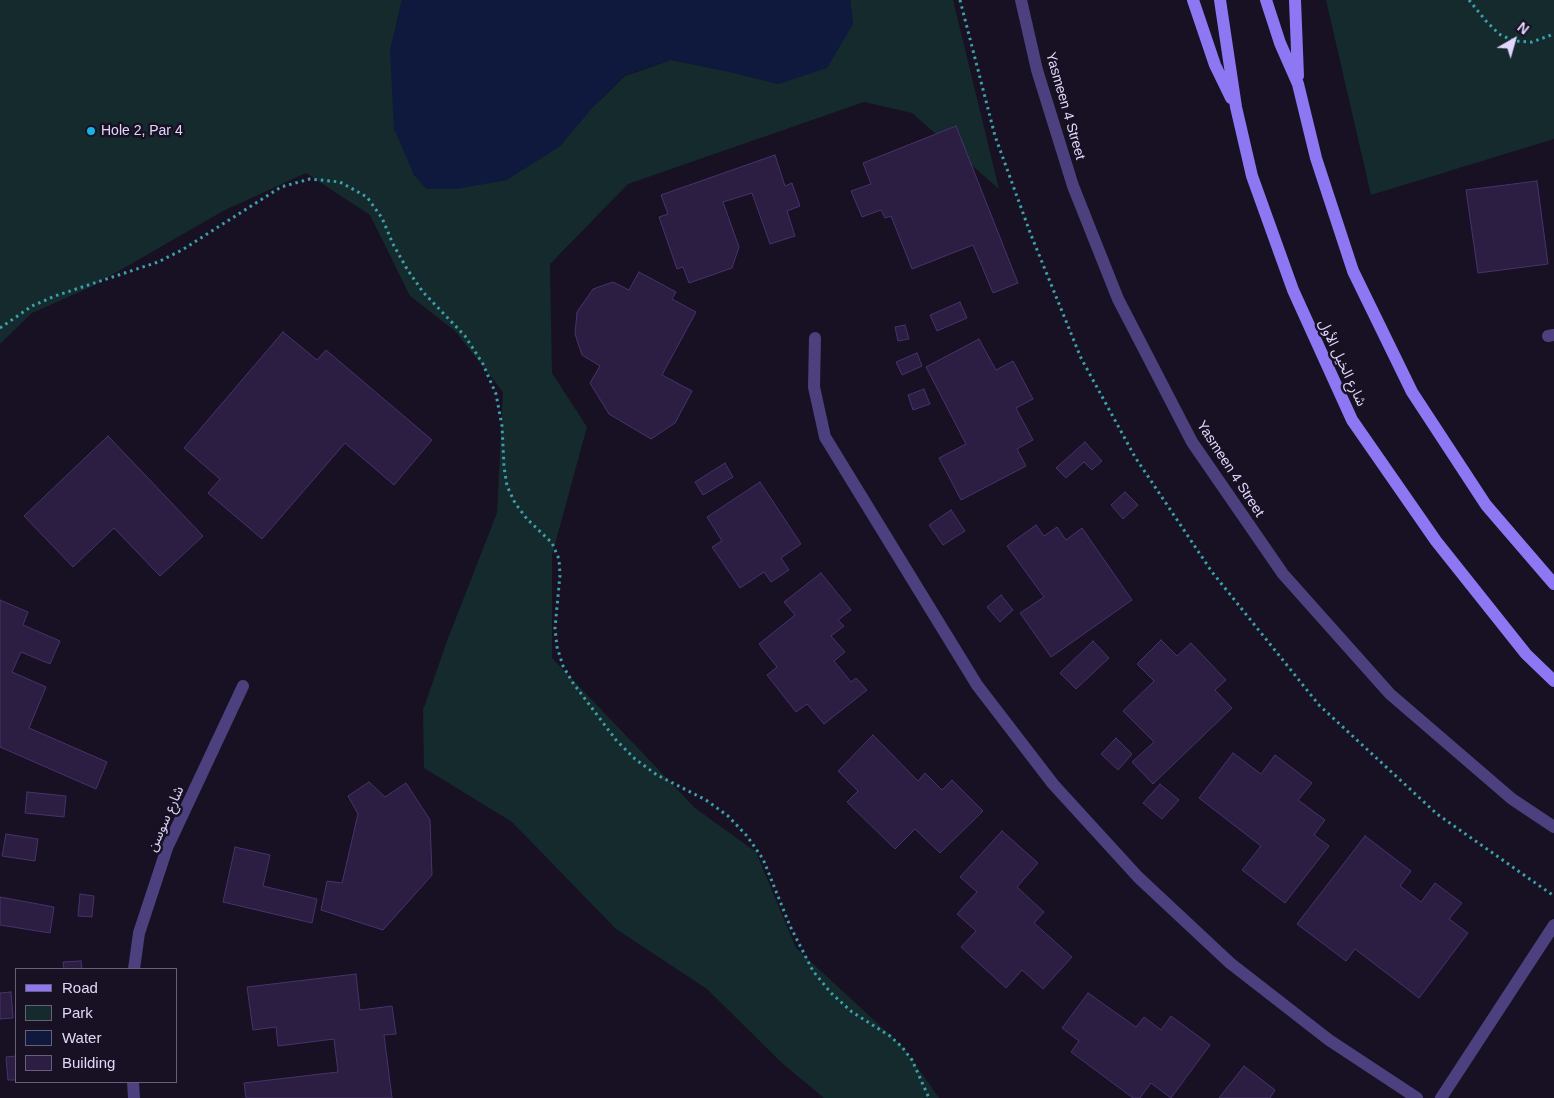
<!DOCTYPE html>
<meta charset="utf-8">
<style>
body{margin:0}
#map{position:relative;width:1554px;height:1098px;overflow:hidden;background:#171123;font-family:Arial,sans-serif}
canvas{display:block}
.legend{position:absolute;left:15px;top:968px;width:162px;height:115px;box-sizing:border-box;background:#171123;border:1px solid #686079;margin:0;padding:6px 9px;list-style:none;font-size:15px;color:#e1d7fb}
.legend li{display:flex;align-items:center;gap:10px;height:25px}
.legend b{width:25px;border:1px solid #686079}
.north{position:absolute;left:1489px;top:15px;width:50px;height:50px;-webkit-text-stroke:4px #171123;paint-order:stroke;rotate:38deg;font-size:14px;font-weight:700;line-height:20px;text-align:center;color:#e1d7fb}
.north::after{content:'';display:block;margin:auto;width:18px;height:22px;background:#e1d7fb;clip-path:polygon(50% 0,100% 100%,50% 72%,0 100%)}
</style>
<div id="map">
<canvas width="1554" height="1098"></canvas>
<ul class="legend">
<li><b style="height:6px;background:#8d77f2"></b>Road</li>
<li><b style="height:14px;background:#142a2d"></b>Park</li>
<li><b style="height:14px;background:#0f193e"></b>Water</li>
<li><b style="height:14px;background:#2b1e42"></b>Building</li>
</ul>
<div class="north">N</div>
</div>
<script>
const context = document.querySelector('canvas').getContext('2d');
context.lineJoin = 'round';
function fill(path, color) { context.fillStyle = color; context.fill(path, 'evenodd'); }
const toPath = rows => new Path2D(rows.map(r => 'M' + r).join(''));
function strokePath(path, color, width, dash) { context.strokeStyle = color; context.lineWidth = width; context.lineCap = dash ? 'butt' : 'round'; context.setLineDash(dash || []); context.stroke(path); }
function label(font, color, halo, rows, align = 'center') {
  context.font = font + ' Arial,"Noto Sans Arabic",sans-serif'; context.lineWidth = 5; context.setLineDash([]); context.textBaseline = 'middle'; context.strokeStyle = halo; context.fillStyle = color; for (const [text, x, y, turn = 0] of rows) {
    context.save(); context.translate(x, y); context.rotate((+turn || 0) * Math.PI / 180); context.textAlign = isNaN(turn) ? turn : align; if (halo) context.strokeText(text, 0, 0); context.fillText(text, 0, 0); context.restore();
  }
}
fill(toPath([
 [0,0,402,0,390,51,414,175,427,189,454,189,506,180,560,146,591,109,625,76,671,60,726,71,779,84,853,24,850,0,953,0,999,189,912,113,864,102,628,184,550,264,552,373,587,427,552,555,552,658,695,808,756,852,796,948,903,1047,939,1098,824,1098,783,1064,707,989,616,929,512,822,424,768,423,710,447,641,497,513,503,392,455,331,410,296,370,215,306,173,223,211,91,287,32,313,0,344],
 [1326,0,1554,0,1554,139,1371,195]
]), '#142a2d');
fill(toPath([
 [402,0,850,0,853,24,827,68,779,84,726,71,671,60,625,75,591,109,560,146,506,180,454,189,427,189,414,175,394,129,390,51]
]), '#0f193e');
const building = toPath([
 [956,126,1018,283,993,293,973,245,912,269,891,216,885,218,881,210,862,217,851,191,871,184,863,163,956,126],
 [775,155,785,186,792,183,800,206,787,211,795,236,770,244,752,193,723,202,739,247,732,268,689,283,683,267,677,269,659,217,668,214,661,195,775,155],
 [1537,181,1548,264,1478,273,1466,190,1537,181],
 [639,272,676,292,672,299,696,312,662,375,692,391,675,423,651,439,609,414,590,383,600,366,582,355,575,334,577,312,593,289,613,282,629,290,639,272],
 [960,302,967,318,937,331,930,315,960,302],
 [905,325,909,339,898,341,895,327,905,325],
 [283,332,317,360,326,350,432,440,394,485,345,443,262,539,208,493,220,479,184,448,283,332],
 [979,339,996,370,1013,361,1033,399,1016,408,1033,440,1017,449,1026,466,961,500,939,458,966,444,926,367,979,339],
 [917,353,922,366,902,375,896,362,917,353],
 [924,389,930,404,913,410,908,395,924,389],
 [108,436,203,536,160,576,114,528,73,567,24,516,108,436],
 [1085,442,1102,461,1092,470,1084,462,1066,478,1056,468,1085,442],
 [725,463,733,477,703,495,695,482,725,463],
 [760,482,801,544,781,558,789,570,771,582,764,572,740,588,712,547,722,541,707,517,760,482],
 [1125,492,1138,505,1123,519,1111,505,1125,492],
 [951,510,965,531,943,545,929,525,951,510],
 [1036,525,1044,536,1057,527,1066,540,1082,528,1132,600,1051,657,1020,613,1044,597,1007,546,1036,525],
 [821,573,851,610,838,620,844,626,831,636,845,652,834,661,851,682,856,678,867,690,824,724,807,704,796,712,767,675,777,667,759,644,795,615,784,602,821,573],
 [1001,595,1013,610,1000,622,987,607,1001,595],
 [0,600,28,612,23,625,60,641,50,664,21,652,12,672,46,687,29,728,107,762,96,789,0,747,0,600],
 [1161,640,1177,656,1191,643,1226,680,1215,690,1232,708,1153,784,1132,762,1154,742,1123,711,1154,681,1137,664,1161,640],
 [1093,641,1109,658,1076,689,1060,673,1093,641],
 [873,735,918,781,925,773,942,790,952,780,983,811,940,853,915,829,895,849,847,802,858,791,838,771,873,735],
 [1116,738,1132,754,1118,770,1101,754,1116,738],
 [1233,753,1261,774,1275,755,1312,783,1298,800,1325,820,1314,835,1329,846,1285,903,1242,870,1261,846,1199,798,1233,753],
 [369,782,385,797,406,783,430,820,432,875,383,930,321,910,327,881,342,883,358,814,348,796,369,782],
 [1160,784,1179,800,1162,819,1143,803,1160,784],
 [27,792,66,796,64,817,25,813,27,792],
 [1002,831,1038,863,1017,887,1044,912,1034,923,1072,957,1043,989,1022,970,1006,988,961,947,976,931,957,914,977,892,960,877,1002,831],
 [6,834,38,839,35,861,2,856,6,834],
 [1365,836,1411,871,1400,886,1421,902,1435,883,1462,903,1449,919,1468,933,1419,998,1355,949,1346,961,1297,924,1365,836],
 [235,847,270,855,263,886,317,899,312,923,223,902,235,847],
 [80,894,94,896,92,917,78,916,80,894],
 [0,897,54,907,50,933,0,925,0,897],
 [81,961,82,969,64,969,63,962,81,961],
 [356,974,360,1010,392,1006,396,1034,384,1035,392,1098,246,1098,244,1083,338,1072,334,1039,278,1046,276,1027,253,1030,247,987,356,974],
 [11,992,13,1018,0,1019,0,993,11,992],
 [1088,993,1136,1027,1144,1017,1161,1030,1171,1016,1210,1045,1171,1098,1151,1083,1140,1098,1133,1098,1071,1052,1079,1041,1062,1028,1088,993],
 [16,1056,16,1080,8,1080,6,1057,16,1056],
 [1244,1066,1275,1090,1270,1098,1219,1098,1244,1066]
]);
fill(building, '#2b1e42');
strokePath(building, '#47336c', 1);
strokePath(toPath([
 [960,0,995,136,1031,235,1081,358,1135,457,1212,572,1319,705,1437,814,1554,896],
 [1469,0,1486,21,1499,34,1514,41,1532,42,1554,34],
 [0,328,32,306,55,296,158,262,182,250,281,187,310,179,340,182,367,197,382,218,393,244,407,269,423,292,465,336,483,364,496,394,502,426,504,467,507,486,515,503,527,519,552,543,559,559,560,575,555,628,557,647,563,666,573,683,616,740,635,759,657,775,706,800,728,816,747,836,763,859,790,926,813,971,831,993,852,1012,890,1036,902,1047,912,1060,929,1098]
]), '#3ba1ab', 3, [2.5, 4]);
strokePath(toPath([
 [1021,0,1037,70,1073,186,1118,299,1192,442,1283,574,1390,694,1512,799,1554,827],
 [1548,336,1554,335],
 [815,338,814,387,825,437,977,685,1053,784,1138,877,1230,963,1329,1040,1417,1098],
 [134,969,139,933,167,848,243,686],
 [133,1082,134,1098],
 [1441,1098,1554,925]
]), '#4c407e', 12);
strokePath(toPath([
 [1193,0,1215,65,1231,98],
 [1220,0,1236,107,1252,176,1293,290,1352,420,1436,541,1526,654,1554,681],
 [1266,0,1280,43,1298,84,1316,158,1353,271,1412,392,1486,505,1554,584],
 [1295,0,1298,76]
]), '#8d77f2', 12);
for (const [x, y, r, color] of [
 [91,131,5,"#16b3e8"]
]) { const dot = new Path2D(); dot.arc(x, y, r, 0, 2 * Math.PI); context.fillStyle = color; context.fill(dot); strokePath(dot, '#171123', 2); }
label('14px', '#e1d7fb', '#171123', [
 ["Yasmeen 4 Street",1065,106,74],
 ["شارع الخيل الأول",1342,363,65],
 ["Yasmeen 4 Street",1230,469,57],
 ["شارع سوسن",166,819,-66]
]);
label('14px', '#e1d7fb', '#171123', [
 ["Hole 2, Par 4",101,131]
], 'left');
</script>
